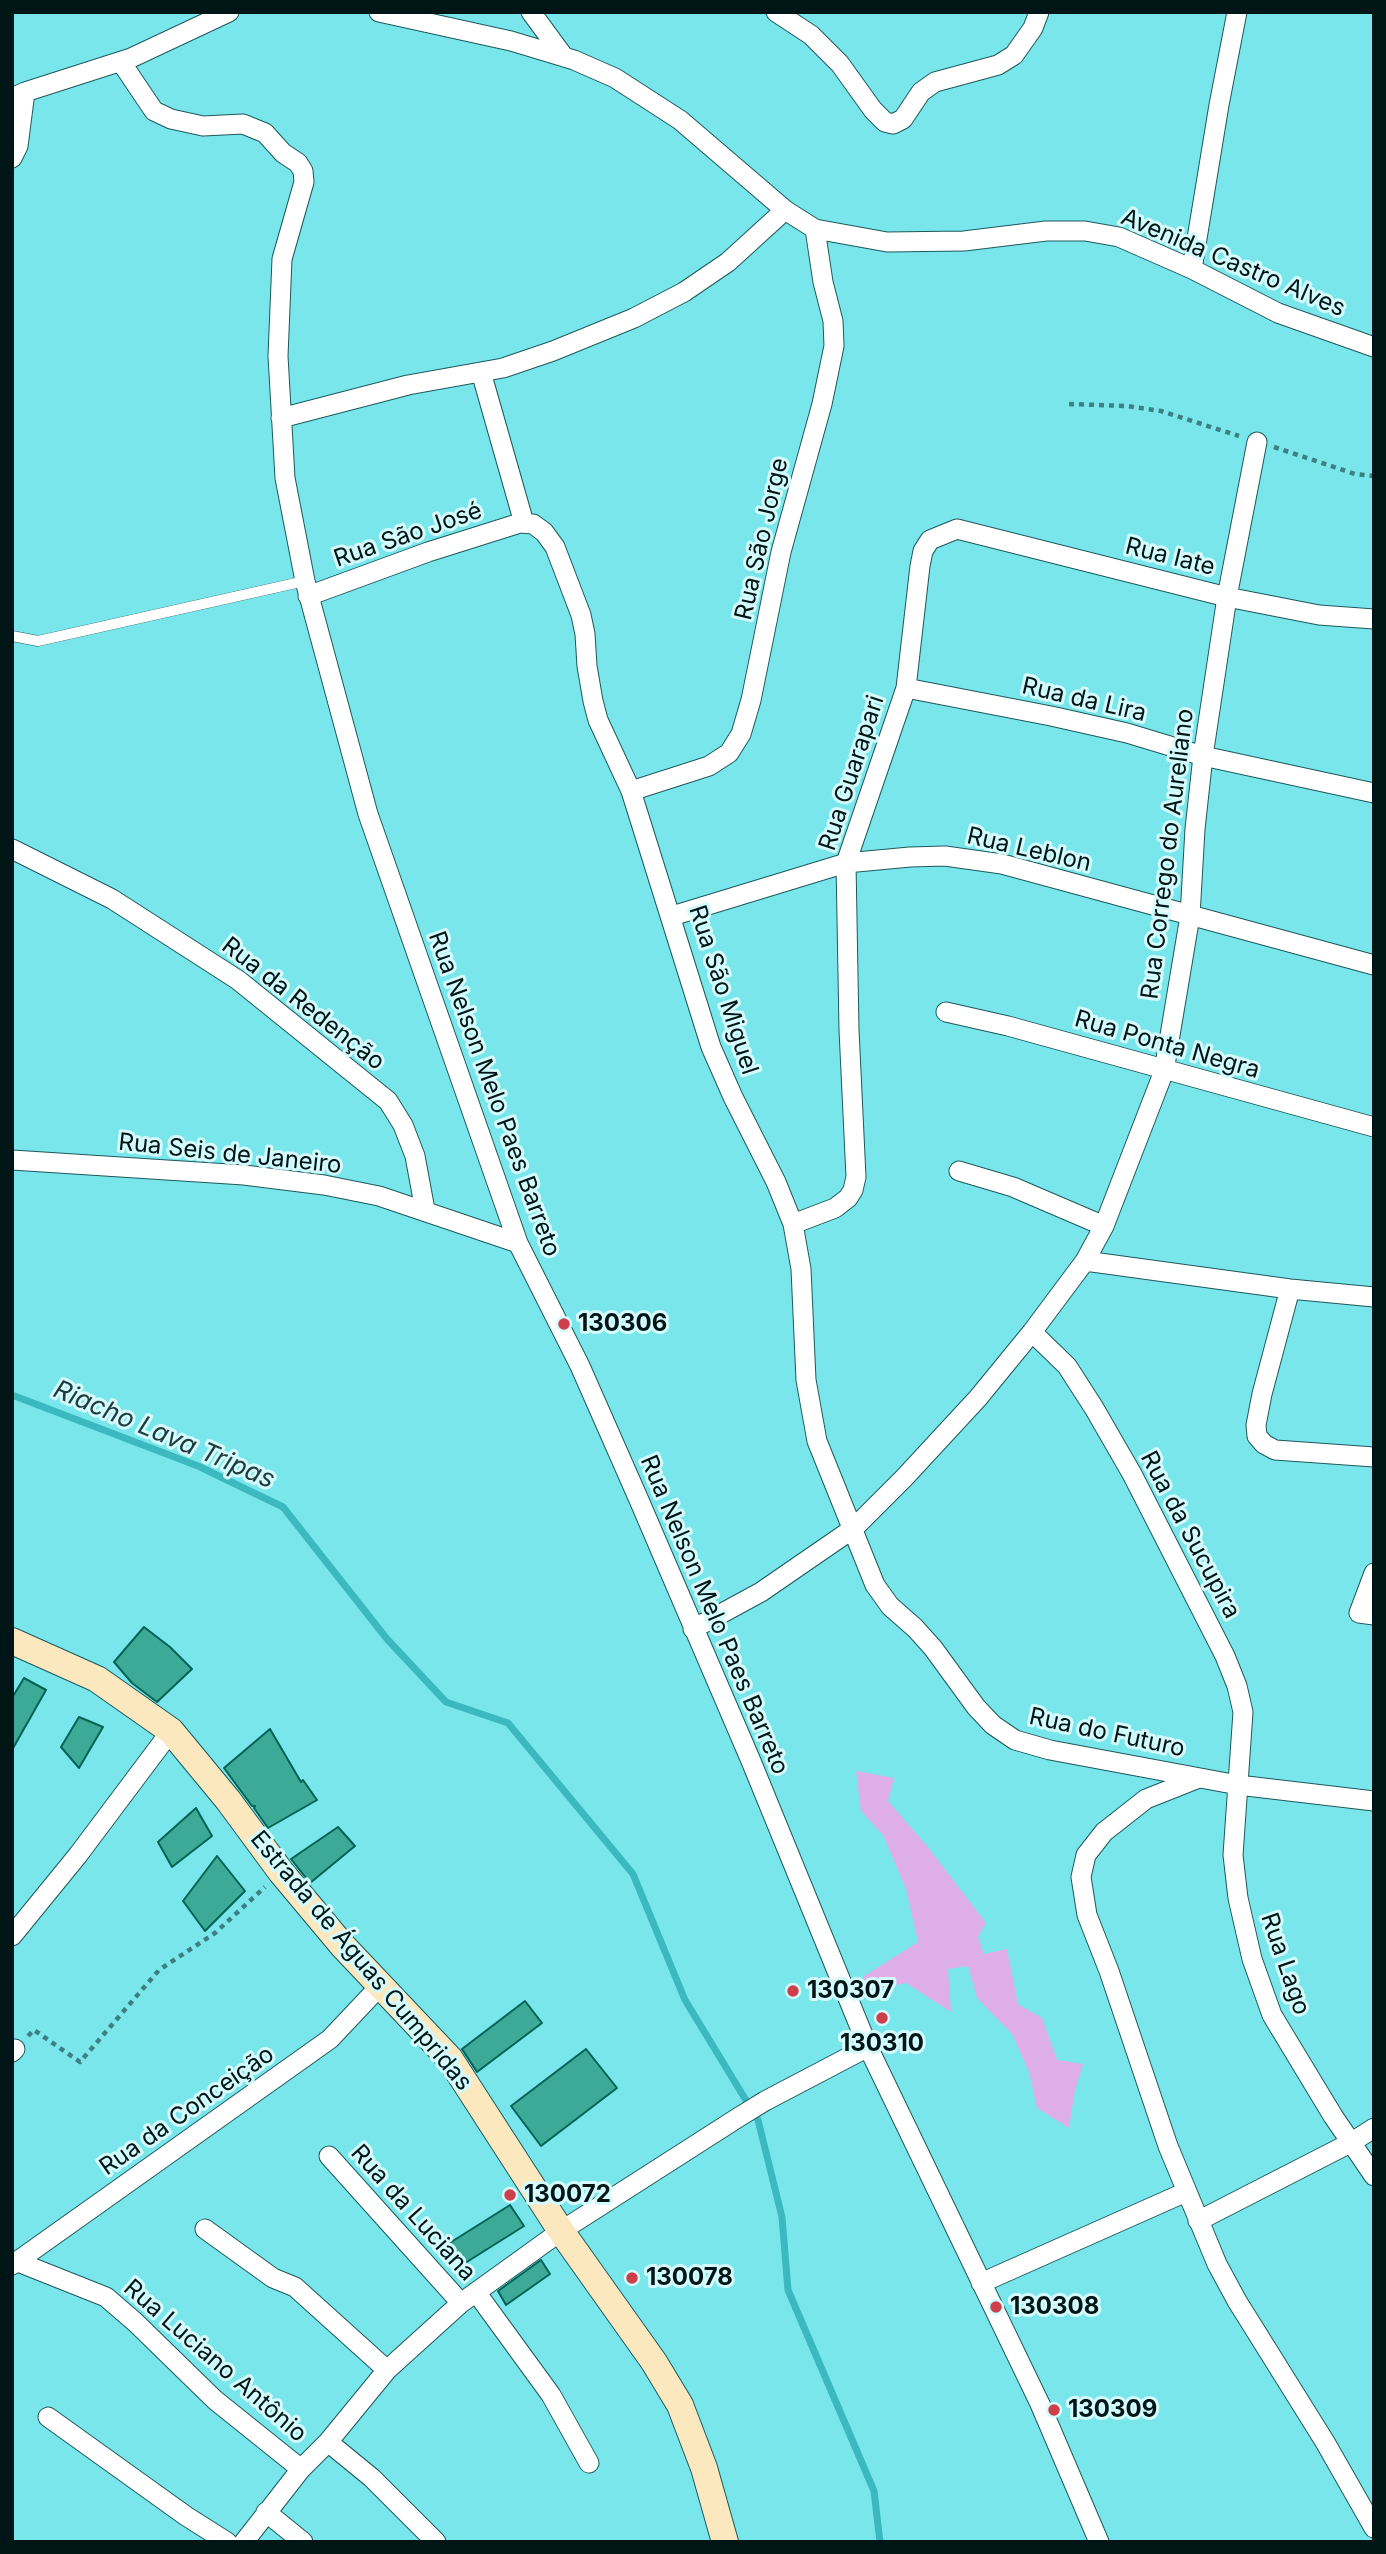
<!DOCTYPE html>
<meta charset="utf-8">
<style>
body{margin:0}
#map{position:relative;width:1386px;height:2554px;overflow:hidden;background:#79e6ec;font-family:Inter,sans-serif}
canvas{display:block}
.frame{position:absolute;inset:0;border:14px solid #001516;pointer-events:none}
</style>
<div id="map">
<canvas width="1386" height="2554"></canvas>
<div class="frame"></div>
</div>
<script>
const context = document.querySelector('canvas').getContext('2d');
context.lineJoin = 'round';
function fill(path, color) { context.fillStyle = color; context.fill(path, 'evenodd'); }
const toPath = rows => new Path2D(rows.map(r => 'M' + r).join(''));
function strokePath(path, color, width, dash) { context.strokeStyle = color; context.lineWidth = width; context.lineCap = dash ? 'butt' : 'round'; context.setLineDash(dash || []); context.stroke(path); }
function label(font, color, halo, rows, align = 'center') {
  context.font = font + ' Inter,sans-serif'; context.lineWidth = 6; context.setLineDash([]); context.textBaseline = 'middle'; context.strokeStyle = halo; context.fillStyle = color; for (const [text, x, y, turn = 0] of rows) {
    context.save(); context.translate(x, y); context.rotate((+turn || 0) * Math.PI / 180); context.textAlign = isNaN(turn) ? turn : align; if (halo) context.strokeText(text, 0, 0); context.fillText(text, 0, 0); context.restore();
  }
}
fill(toPath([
 [856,1771,894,1778,888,1801,927,1846,986,1923,978,1937,984,1954,1007,1949,1018,2004,1042,2018,1057,2060,1083,2064,1075,2090,1069,2128,1037,2108,1029,2072,1012,2034,977,1998,968,1966,948,1969,951,2012,906,1983,859,1992,864,1976,918,1942,906,1889,883,1835,861,1811]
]), '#deafe9');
strokePath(toPath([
 [12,1395,198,1466,283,1507,387,1639,446,1702,508,1723,633,1874,685,2000,758,2120,782,2217,788,2290,874,2491,880,2542]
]), '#3cb8bf', 7);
const building = toPath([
 [144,1627,170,1647,192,1669,157,1702,132,1683,114,1662,144,1627],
 [24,1678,46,1690,12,1750,12,1698,24,1678],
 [79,1717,103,1727,79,1768,61,1747,79,1717],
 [270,1729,301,1782,303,1780,317,1800,268,1828,254,1808,255,1806,252,1806,224,1768,270,1729],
 [196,1808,212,1836,172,1867,158,1842,196,1808],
 [338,1827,355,1846,310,1883,291,1859,338,1827],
 [217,1856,245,1891,205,1931,183,1901,217,1856],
 [525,2001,542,2023,477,2072,462,2049,525,2001],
 [586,2049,617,2088,541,2146,511,2106,586,2049],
 [510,2205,524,2226,462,2265,448,2244,510,2205],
 [541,2260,550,2274,506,2305,498,2291,541,2260]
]);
fill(building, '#3da997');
strokePath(building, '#006356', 2);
const lane = toPath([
 [12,636,38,641,305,581]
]);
const street = toPath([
 [379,12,511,41,574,60,615,78,680,120,785,210,815,229,887,242,964,241,1046,231,1085,231,1119,237,1192,269,1278,313,1374,347],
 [531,12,564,57],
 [776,12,811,35,840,64,873,110,885,122,893,124,903,119,921,92,935,82,998,65,1014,55,1033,28,1039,12],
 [121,62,154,111,171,119,203,126,243,124,265,133,283,153,298,163,303,171,304,182,282,259,278,356,285,478,305,581,368,814,518,1243,580,1366,639,1500,751,1761,868,2047,1040,2404,1099,2542],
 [12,98,25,92,131,58,229,12],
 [12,158,18,146,25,92],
 [1192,269,1219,105,1237,12],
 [481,372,524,523],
 [281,418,408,385,503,368,553,351,634,318,684,292,728,262,785,210],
 [308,596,428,552,520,523,533,524,544,532,555,547,581,615,585,634,587,666,593,701,598,720,631,791,711,1047,733,1097,776,1182,793,1224,801,1269,806,1380,817,1441,875,1585,890,1606,915,1628,933,1648,976,1707,993,1725,1015,1740,1050,1750,1238,1785,1374,1801],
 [906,688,1051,716,1127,733,1203,756,1374,793],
 [631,791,709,766,729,753,741,734,751,700,781,552,822,404,834,346,833,321,823,282,815,229],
 [12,849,112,899,238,980,388,1101,403,1125,415,1156,425,1210],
 [672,916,846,863,910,857,945,856,1002,864,1374,965],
 [946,1012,1008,1026,1374,1127],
 [12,1160,244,1175,324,1185,379,1196,518,1243],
 [959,1171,1013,1187,1104,1226],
 [793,1224,835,1208,848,1198,853,1190,856,1177,849,1030,846,863,906,688,920,566,923,551,930,540,957,529,1227,597,1319,615,1374,619],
 [1085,1261,1290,1289,1374,1297],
 [1290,1289,1262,1394,1256,1425,1257,1436,1264,1444,1275,1450,1374,1457],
 [1032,1332,1067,1366,1094,1408,1132,1474,1225,1656,1237,1686,1243,1712,1233,1855,1238,1898,1252,1959,1272,2015,1333,2116,1374,2176],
 [1374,1573,1359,1613,1374,1615],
 [693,1629,761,1592,854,1528,904,1478,978,1398,1032,1332,1085,1261,1104,1226,1164,1071,1190,916,1195,829,1203,756,1227,597,1257,442],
 [1199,1778,1146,1799,1104,1832,1086,1855,1081,1877,1087,1915,1109,1971,1168,2146,1217,2264,1237,2301,1325,2442,1374,2528],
 [12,1936,78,1855,171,1731],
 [12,2052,15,2049],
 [329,2156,461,2303],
 [1198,2221,1352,2142,1374,2128],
 [205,2229,273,2278,295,2287,387,2370],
 [18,2262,106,2297,135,2322,215,2400,301,2469],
 [12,2265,330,2039,380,1986],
 [981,2283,1186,2192],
 [476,2292,551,2395,589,2463],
 [48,2417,186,2516,227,2542],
 [328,2442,372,2478,436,2542],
 [266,2512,303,2542],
 [244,2542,301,2469,328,2442,387,2370,461,2303,561,2231,739,2117,765,2101,868,2047]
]);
const secondary = toPath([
 [12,1641,97,1679,171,1731,228,1800,281,1872,342,1945,450,2059,561,2231,654,2362,680,2405,704,2468,725,2542]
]);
strokePath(lane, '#1d595c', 11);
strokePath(street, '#1d595c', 21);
strokePath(secondary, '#1d595c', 28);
strokePath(toPath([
 [1069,404,1127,406,1161,411,1239,436],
 [1274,447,1355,474,1374,476],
 [28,2036,34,2030,80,2062,159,1970,215,1933,265,1887]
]), '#3d7f82', 4.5, [5, 5]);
strokePath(lane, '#fff', 10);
strokePath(street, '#fff', 19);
strokePath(secondary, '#fbe8bf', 26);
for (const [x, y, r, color] of [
 [564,1324,7,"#cf3f4b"],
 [793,1991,7,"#cf3f4b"],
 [882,2018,7,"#cf3f4b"],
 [510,2195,7,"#cf3f4b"],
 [632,2278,7,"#cf3f4b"],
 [996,2307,7,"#cf3f4b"],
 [1054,2410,7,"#cf3f4b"]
]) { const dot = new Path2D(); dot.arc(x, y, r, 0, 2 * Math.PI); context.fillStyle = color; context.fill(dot); strokePath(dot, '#d4fbfd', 2.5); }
label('24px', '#001516', '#d4fbfd', [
 ["Avenida Castro Alves",1233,263,23],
 ["Rua São José",408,535,-19],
 ["Rua São Jorge",762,539,-77],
 ["Rua Iate",1170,557,14],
 ["Rua da Lira",1084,700,13],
 ["Rua Guarapari",852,773,-72],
 ["Rua Leblon",1029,850,13],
 ["Rua Corrego do Aureliano",1168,854,-83],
 ["Rua São Miguel",723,990,72],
 ["Rua da Redenção",303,1004,38],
 ["Rua Ponta Negra",1167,1045,16],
 ["Rua Nelson Melo Paes Barreto",494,1094,70],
 ["Rua Seis de Janeiro",230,1154,6],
 ["Rua da Sucupira",1190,1535,62],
 ["Rua Nelson Melo Paes Barreto",714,1615,67],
 ["Rua do Futuro",1107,1733,12],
 ["Estrada de Águas Cumpridas",361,1961,50],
 ["Rua Lago",1285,1964,71],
 ["Rua da Conceição",187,2111,-35],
 ["Rua da Luciana",413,2213,48],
 ["Rua Luciano Antônio",215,2361,41]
]);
label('bold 24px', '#001516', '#d4fbfd', [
 ["130306",578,1324],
 ["130307",807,1991],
 ["130310",882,2044,"center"],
 ["130072",524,2195],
 ["130078",646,2278],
 ["130308",1010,2307],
 ["130309",1068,2410]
], 'left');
label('italic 26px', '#213c3d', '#d4fbfd', [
 ["Riacho Lava Tripas",164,1435,23]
]);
</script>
